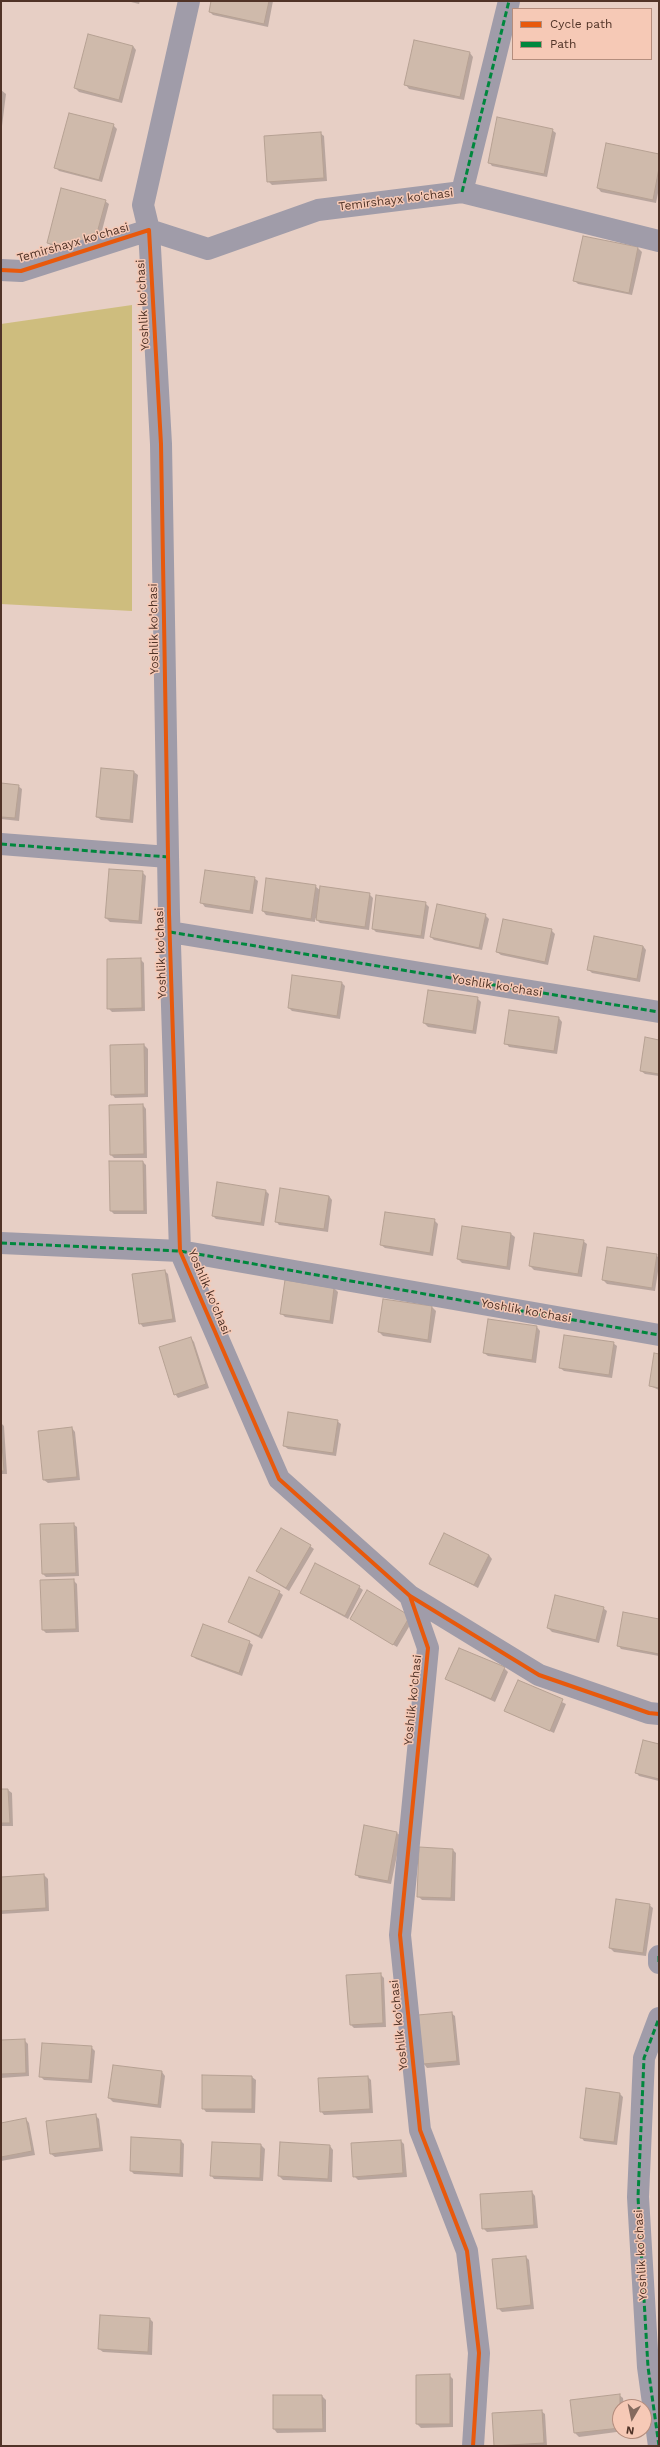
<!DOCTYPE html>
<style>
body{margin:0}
#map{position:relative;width:660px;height:2447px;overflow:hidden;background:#e7cfc5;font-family:"Work Sans",sans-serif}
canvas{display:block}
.frame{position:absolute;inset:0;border:2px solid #503327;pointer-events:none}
.legend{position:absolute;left:512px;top:8px;width:140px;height:52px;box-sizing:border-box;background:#f6c9b6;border:1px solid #b48d7d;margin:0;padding:5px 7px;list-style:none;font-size:12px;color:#503327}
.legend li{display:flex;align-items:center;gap:8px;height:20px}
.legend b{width:20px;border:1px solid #b48d7d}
.north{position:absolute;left:612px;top:2399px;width:40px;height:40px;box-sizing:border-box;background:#f6c9b6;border:1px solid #b48d7d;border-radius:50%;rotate:189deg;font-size:11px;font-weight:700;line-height:16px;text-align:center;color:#503327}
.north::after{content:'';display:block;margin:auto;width:14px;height:18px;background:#856a5e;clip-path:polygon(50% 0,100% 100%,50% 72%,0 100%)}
</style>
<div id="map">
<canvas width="660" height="2447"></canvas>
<div class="frame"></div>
<ul class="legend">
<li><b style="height:5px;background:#e8590c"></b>Cycle path</li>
<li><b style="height:5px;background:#00873e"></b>Path</li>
</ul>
<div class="north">N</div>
</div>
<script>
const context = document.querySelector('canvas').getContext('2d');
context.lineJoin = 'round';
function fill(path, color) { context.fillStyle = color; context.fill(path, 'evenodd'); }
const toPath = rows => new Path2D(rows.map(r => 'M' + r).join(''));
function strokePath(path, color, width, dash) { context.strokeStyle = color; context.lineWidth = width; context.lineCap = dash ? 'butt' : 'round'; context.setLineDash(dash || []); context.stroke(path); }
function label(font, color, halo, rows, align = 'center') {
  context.font = font + ' "Work Sans",sans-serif'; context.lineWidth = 3; context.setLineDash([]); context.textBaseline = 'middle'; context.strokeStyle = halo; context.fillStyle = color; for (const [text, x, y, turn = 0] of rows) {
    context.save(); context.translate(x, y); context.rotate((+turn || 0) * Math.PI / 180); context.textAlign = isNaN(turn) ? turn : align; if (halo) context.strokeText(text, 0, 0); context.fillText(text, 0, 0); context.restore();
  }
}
fill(toPath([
 [132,305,132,611,1,604,1,324]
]), '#cebd7e');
fill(toPath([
 [127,1,140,1,139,4],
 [212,1,273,1,268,27,213,15,210,12],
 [133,46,136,50,122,103,79,92,75,88],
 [470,53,473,57,464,100,409,89,406,85],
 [1,90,6,94,1,134],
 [113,125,117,129,102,182,59,171,55,167],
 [552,130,556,133,547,177,492,166,489,162],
 [320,133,324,136,327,181,272,185,268,181],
 [659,155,659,188,656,203,601,192,598,188],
 [105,201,109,204,95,257,51,246,48,242],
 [583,237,638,248,642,252,632,295,578,284,574,280],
 [101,769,134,772,138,775,133,823,101,820,97,817],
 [1,784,18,786,22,789,19,821,1,819],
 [142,872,146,876,142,924,110,922,106,918],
 [254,878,258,881,253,914,205,907,202,903],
 [267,879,315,886,321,891,369,894,373,898,369,930,320,923,315,918,315,922,266,915,263,911],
 [425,903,429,907,424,939,376,932,373,929],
 [485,915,489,919,482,950,434,940,431,937],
 [551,930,555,934,548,965,501,955,497,952],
 [643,946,646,950,640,982,592,973,589,970],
 [140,959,144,963,145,1011,112,1012,108,1008],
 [342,983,345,986,340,1019,292,1011,289,1008],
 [477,998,481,1002,476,1034,428,1027,424,1023],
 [559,1018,562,1022,557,1054,509,1047,506,1043],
 [659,1041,659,1076,645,1074,641,1071],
 [144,1045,148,1049,148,1097,115,1098,112,1094],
 [143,1105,146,1109,147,1158,114,1158,110,1154],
 [143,1162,146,1165,147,1214,114,1214,111,1211],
 [266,1191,269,1194,264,1226,216,1219,213,1216],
 [329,1196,332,1200,328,1232,279,1225,276,1221],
 [434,1220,438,1224,433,1256,385,1248,381,1245],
 [463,1227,511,1234,515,1237,510,1270,462,1263,458,1259],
 [583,1241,587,1244,582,1277,534,1270,530,1266],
 [656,1255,659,1258,659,1265,655,1291,607,1284,603,1280],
 [165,1271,168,1274,176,1322,143,1327,140,1323],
 [334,1288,338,1292,333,1324,285,1317,281,1313],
 [384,1300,432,1307,436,1311,431,1343,383,1336,379,1332],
 [489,1320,537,1327,540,1331,536,1363,488,1356,484,1353],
 [191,1338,194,1342,209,1388,178,1398,175,1394],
 [613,1343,617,1346,612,1378,564,1371,560,1368],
 [659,1355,659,1390,650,1386],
 [337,1421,341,1424,336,1456,288,1449,284,1446],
 [1,1423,4,1426,7,1474,1,1474],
 [72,1428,75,1432,80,1480,48,1483,44,1480],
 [73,1524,77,1527,79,1576,46,1577,43,1574],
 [310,1546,314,1549,289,1591,257,1571],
 [489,1555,492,1559,478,1588,430,1563],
 [73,1580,77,1584,79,1632,46,1633,43,1630],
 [359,1587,363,1590,348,1619,301,1593],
 [279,1592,283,1595,262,1639,229,1622],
 [603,1608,607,1611,599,1643,552,1632,548,1628],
 [351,1619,413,1620,397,1647],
 [659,1620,659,1656,621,1649,618,1645],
 [249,1642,253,1645,242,1676,196,1659,193,1656],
 [504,1668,508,1672,495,1702,446,1679],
 [518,1681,566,1704,554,1733,505,1711],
 [659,1745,659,1781,639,1776,636,1772],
 [1,1790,8,1790,12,1793,13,1826,1,1826],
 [365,1827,397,1833,401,1836,391,1884,359,1878,356,1874],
 [453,1850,456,1853,455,1901,422,1900,418,1896],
 [44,1875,48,1879,49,1911,1,1914,1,1878],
 [649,1905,653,1908,646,1956,614,1952,610,1948],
 [380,1974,384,1978,386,2027,354,2028,351,2025],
 [451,2013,455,2016,460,2065,427,2068,424,2064],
 [24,2040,28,2044,29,2076,1,2078,1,2041],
 [91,2047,95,2051,92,2083,44,2080,40,2076],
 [114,2066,162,2072,165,2076,161,2108,113,2102,109,2098],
 [252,2077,256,2080,255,2113,206,2112,203,2108],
 [368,2077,371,2080,373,2113,324,2115,321,2111],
 [620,2094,623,2097,617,2145,584,2141,581,2137],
 [95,2115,99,2119,103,2151,55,2157,51,2154],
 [26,2119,29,2123,35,2155,1,2161,1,2124],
 [181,2141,184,2144,183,2177,134,2174,131,2171],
 [401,2141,404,2144,407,2177,358,2180,354,2176],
 [212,2143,261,2145,265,2149,263,2181,214,2179,211,2175],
 [330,2146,333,2150,332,2182,283,2180,279,2176],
 [532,2192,535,2196,538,2228,487,2232,483,2228],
 [526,2257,529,2260,534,2309,502,2312,498,2308],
 [150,2319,153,2322,152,2355,103,2352,99,2349],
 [449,2375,453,2379,453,2427,421,2428,417,2424,417,2376],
 [619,2395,623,2398,624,2407,620,2407,620,2431,624,2431,579,2437,575,2433,571,2401],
 [274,2396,322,2396,326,2400,326,2432,277,2433,274,2429],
 [541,2411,545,2414,547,2446,495,2446,493,2414]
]), '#0003');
const building = toPath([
 [211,1,269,1,264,24,209,12,211,1],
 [88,34,133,46,119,100,74,88,88,34],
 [414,40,470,52,460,97,404,85,414,40],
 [69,113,114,124,99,180,54,168,69,113],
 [497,117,553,129,544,174,488,163,497,117],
 [321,132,324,178,267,182,264,136,321,132],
 [606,143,659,154,659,168,653,200,597,188,606,143],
 [61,188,106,200,91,255,47,243,61,188],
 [583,236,638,247,629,293,573,281,583,236],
 [101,768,134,771,130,820,96,817,101,768],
 [1,783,19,785,15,818,1,817,1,783],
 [109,869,143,871,139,921,105,918,109,869],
 [205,870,255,877,250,911,200,903,205,870],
 [266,878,316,885,311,919,262,911,266,878],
 [320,886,370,893,365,927,316,920,320,886],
 [376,895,426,902,421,936,372,929,376,895],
 [437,904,486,914,479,948,430,937,437,904],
 [503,919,552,929,545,962,496,952,503,919],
 [594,936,643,946,637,979,587,970,594,936],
 [141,958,142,1008,107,1009,107,959,141,958],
 [292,975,342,982,337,1016,288,1008,292,975],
 [428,990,478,997,473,1031,423,1023,428,990],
 [509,1010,559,1017,554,1051,504,1044,509,1010],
 [645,1037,659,1040,659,1074,640,1071,645,1037],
 [144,1044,145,1094,111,1095,110,1045,144,1044],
 [143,1104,144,1154,110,1155,109,1105,143,1104],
 [109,1161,143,1161,144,1211,110,1211,109,1161],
 [217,1182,266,1190,261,1223,212,1216,217,1182],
 [280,1188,329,1196,324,1229,275,1222,280,1188],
 [385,1212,435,1219,430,1253,380,1245,385,1212],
 [462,1226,511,1233,507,1267,457,1259,462,1226],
 [534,1233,584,1240,578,1274,529,1266,534,1233],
 [607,1247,657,1254,652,1288,602,1280,607,1247],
 [165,1270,173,1319,139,1324,132,1274,165,1270],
 [285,1280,334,1288,330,1321,280,1314,285,1280],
 [383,1299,432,1306,428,1340,378,1332,383,1299],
 [488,1319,537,1326,532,1360,483,1353,488,1319],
 [564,1335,614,1342,609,1375,559,1368,564,1335],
 [191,1337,206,1384,174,1395,159,1347,191,1337],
 [654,1353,659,1354,659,1388,649,1386,654,1353],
 [288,1412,338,1420,333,1453,283,1446,288,1412],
 [72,1427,77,1477,43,1480,38,1431,72,1427],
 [1,1430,4,1471,1,1471,1,1430],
 [74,1523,76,1573,42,1574,40,1524,74,1523],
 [281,1528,311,1545,286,1588,256,1571,281,1528],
 [444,1533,489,1555,474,1585,429,1564,444,1533],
 [315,1563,360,1586,345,1616,300,1593,315,1563],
 [249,1577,280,1591,259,1636,228,1622,249,1577],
 [74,1579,76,1629,42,1630,40,1580,74,1579],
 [367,1590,410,1616,393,1645,350,1619,367,1590],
 [555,1595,604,1607,596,1640,547,1628,555,1595],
 [623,1612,659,1619,659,1654,617,1646,623,1612],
 [203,1624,250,1641,239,1673,191,1656,203,1624],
 [459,1648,505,1667,491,1699,445,1679,459,1648],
 [518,1680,563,1699,550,1731,504,1711,518,1680],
 [643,1740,659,1744,659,1779,635,1773,643,1740],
 [1,1789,8,1789,10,1823,1,1823,1,1789],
 [364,1825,397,1832,388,1881,355,1875,364,1825],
 [419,1847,453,1849,451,1898,417,1897,419,1847],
 [44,1874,46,1908,1,1911,1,1877,44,1874],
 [616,1899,650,1904,643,1953,609,1948,616,1899],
 [381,1973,383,2023,350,2025,346,1975,381,1973],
 [452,2012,457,2061,423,2064,418,2015,452,2012],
 [25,2039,26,2073,1,2074,1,2040,25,2039],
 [42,2043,92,2046,89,2080,39,2077,42,2043],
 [113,2065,162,2071,158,2105,108,2098,113,2065],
 [202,2075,252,2076,252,2109,202,2109,202,2075],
 [368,2076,370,2109,320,2112,318,2078,368,2076],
 [586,2088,620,2093,614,2142,580,2138,586,2088],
 [96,2114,100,2148,50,2154,46,2121,96,2114],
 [26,2118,32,2151,1,2157,1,2123,26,2118],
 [131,2137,181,2140,180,2174,130,2171,131,2137],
 [401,2140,403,2173,353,2177,351,2143,401,2140],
 [212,2142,261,2144,260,2178,210,2176,212,2142],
 [280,2142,330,2145,328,2179,278,2176,280,2142],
 [532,2191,534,2225,482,2229,480,2194,532,2191],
 [526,2256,531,2305,497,2309,492,2259,526,2256],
 [100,2315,150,2318,148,2352,98,2349,100,2315],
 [450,2374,450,2424,416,2424,416,2375,450,2374],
 [620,2394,620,2428,574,2433,570,2400,620,2394],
 [273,2395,322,2395,323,2429,273,2429,273,2395],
 [542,2410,544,2443,494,2446,492,2413,542,2410]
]);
fill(building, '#cfbaab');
strokePath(building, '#b6a193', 1);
strokePath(toPath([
 [189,1,143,205,149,230,208,249,318,210,462,192,659,241],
 [462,192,509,1],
 [1,270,21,271,149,230,161,444,169,914,180,1251,279,1479,410,1596,539,1675,649,1713,659,1714],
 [1,844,168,857],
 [170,932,659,1012],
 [1,1243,180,1251,659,1335],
 [410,1596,428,1648,400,1935,420,2130,467,2251,479,2353,473,2446],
 [659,1956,659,1963],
 [659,2446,648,2367,638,2197,644,2058,659,2018]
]), '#a09ca9', 22);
strokePath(toPath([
 [462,192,509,1],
 [1,844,168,857],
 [170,932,659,1012],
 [1,1243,180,1251,659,1335],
 [659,1956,659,1963],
 [659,2446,648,2367,638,2197,644,2058,659,2018]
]), '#00873e', 3, [6, 3]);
strokePath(toPath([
 [1,270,21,271,149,230,161,444,169,914,180,1251,279,1479,410,1596,539,1675,649,1713,659,1714],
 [410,1596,428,1648,400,1935,420,2130,467,2251,479,2353,473,2446]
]), '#e8590c', 4);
label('12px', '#503327', '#f6c9b6', [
 ["Temirshayx ko'chasi",396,200,-7],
 ["Temirshayx ko'chasi",73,243,-16],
 ["Yoshlik ko'chasi",143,305,-93],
 ["Yoshlik ko'chasi",154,629,-91],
 ["Yoshlik ko'chasi",161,953,-92],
 ["Yoshlik ko'chasi",497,986,9],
 ["Yoshlik ko'chasi",209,1292,67],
 ["Yoshlik ko'chasi",526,1311,10],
 ["Yoshlik ko'chasi",413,1700,-84],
 ["Yoshlik ko'chasi",399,2025,-96],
 ["Yoshlik ko'chasi",641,2255,-93]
]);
</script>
